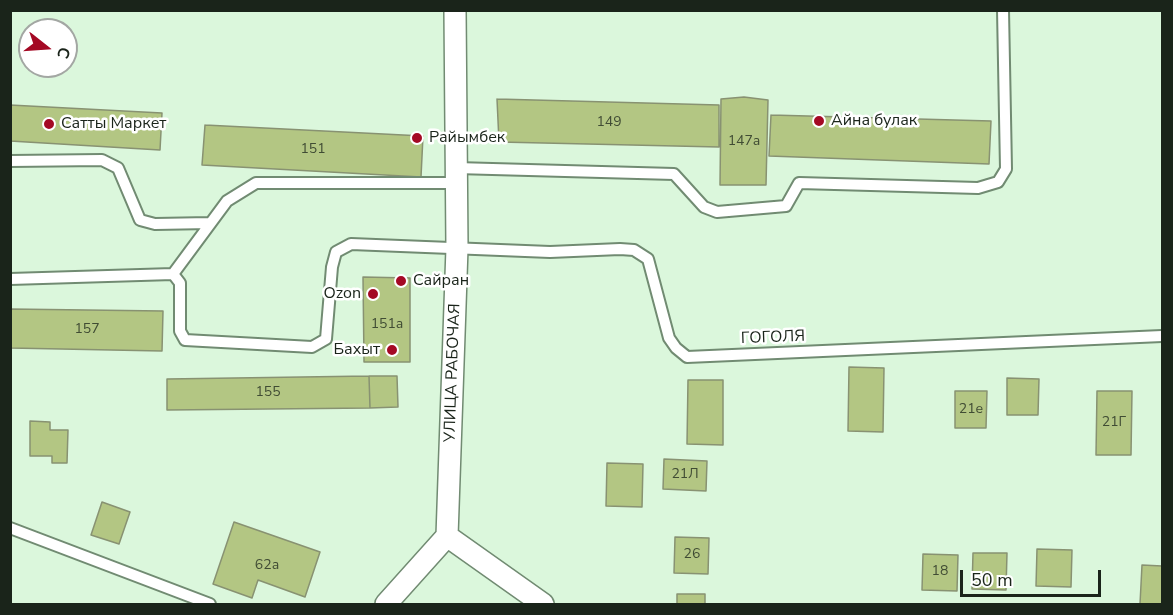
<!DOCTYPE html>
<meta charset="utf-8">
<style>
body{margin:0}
#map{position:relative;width:1173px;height:615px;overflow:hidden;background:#dbf7dc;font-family:"Nunito Sans",sans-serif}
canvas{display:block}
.frame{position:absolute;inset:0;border:12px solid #1a241a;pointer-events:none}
.north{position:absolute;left:18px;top:18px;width:60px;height:60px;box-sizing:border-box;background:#fff;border:2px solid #a3a7a3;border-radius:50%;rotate:107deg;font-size:16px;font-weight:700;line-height:24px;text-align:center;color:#1a241a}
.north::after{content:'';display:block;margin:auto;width:21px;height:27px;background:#a40924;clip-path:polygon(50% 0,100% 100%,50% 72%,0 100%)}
.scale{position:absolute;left:960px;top:570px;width:141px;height:27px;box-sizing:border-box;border:3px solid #1a241a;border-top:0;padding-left:8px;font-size:18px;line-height:21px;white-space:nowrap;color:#1a241a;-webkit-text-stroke:4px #fff;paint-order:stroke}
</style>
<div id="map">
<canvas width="1173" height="615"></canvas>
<div class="frame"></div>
<div class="north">С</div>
<div class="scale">50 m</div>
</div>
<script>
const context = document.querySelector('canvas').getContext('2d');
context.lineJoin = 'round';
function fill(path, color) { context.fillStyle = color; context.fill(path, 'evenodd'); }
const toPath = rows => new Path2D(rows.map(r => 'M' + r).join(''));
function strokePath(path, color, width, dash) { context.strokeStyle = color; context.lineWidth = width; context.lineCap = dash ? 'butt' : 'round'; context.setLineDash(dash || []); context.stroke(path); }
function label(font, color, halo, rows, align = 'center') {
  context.font = font + ' "Nunito Sans",sans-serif'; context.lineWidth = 5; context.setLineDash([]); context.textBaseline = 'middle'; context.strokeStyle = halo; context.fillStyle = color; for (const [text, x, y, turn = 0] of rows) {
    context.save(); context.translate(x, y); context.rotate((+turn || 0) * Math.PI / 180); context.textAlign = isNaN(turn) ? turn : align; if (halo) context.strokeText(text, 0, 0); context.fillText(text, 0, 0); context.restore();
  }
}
const building = toPath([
 [744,97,768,100,766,185,720,185,721,99,744,97],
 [497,99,719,105,719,147,499,142,497,99],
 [10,105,162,113,160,150,10,141,10,105],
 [771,115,991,121,989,164,769,156,771,115],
 [205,125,423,136,421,177,202,165,205,125],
 [363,277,410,278,410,362,364,362,363,277],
 [10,309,163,311,162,351,10,348,10,309],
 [849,367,884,368,883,432,848,431,849,367],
 [369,376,370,408,167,410,167,379,369,376],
 [369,376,397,376,398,407,370,408,369,376],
 [1007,378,1039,379,1038,415,1007,415,1007,378],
 [688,380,723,380,723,445,687,444,688,380],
 [955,391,987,391,986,428,955,428,955,391],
 [1097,391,1132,391,1131,455,1096,455,1097,391],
 [30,421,50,422,50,430,68,430,67,463,52,463,52,456,30,456,30,421],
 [664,459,707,461,706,491,663,489,664,459],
 [607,463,643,464,642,507,606,506,607,463],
 [102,502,130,512,119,544,91,535,102,502],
 [234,522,320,552,305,597,258,580,252,598,213,584,234,522],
 [675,537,709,538,708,574,674,573,675,537],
 [1037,549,1072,550,1071,587,1036,586,1037,549],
 [973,553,1007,553,1006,590,972,589,973,553],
 [923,554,958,555,957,591,922,590,923,554],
 [1142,565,1162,566,1162,604,1140,604,1142,565],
 [677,594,705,594,705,604,677,604,677,594]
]);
fill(building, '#b3c683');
strokePath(building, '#889272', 1.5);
const lane = toPath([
 [10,161,102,160,118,168,140,220,155,224,210,223],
 [456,168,674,174,704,207,717,212,786,206,799,183,978,188,998,182,1006,169,1003,10],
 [173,274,227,201,256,183,456,183],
 [10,279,173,274,180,283,180,331,185,340,312,347,326,339,332,267,336,252,351,244,550,252,620,249,634,250,648,259,669,338,676,348,687,357,1162,336],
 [10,528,210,604]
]);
const street = toPath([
 [447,536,543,604],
 [386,604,447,536,457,248,455,10]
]);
strokePath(lane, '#718b72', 14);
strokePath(street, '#718b72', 24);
strokePath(lane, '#fff', 10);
strokePath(street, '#fff', 21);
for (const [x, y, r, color] of [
 [819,121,6,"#a40924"],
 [49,124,6,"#a40924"],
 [417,138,6,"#a40924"],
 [401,281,6,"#a40924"],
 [373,294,6,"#a40924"],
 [392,350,6,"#a40924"]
]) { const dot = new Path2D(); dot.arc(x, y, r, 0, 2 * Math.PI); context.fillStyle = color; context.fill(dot); strokePath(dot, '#fff', 2); }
label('14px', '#404c34', null, [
 ["149",609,123],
 ["147а",744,142],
 ["151",313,150],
 ["151а",387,325],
 ["157",87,330],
 ["155",268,393],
 ["21е",971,410],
 ["21Г",1114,423],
 ["21Л",685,475],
 ["26",692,555],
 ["62а",267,566],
 ["18",940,572]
]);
label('16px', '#1a241a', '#fff', [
 ["Айна булак",831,121],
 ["Сатты Маркет",61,124],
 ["Райымбек",429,138],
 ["Сайран",413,281],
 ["Ozon",361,294,"right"],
 ["Бахыт",380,350,"right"]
], 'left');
label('16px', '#1a241a', '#fff', [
 ["ГОГОЛЯ",773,338,-2],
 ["УЛИЦА РАБОЧАЯ",453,373,-88]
]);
</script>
